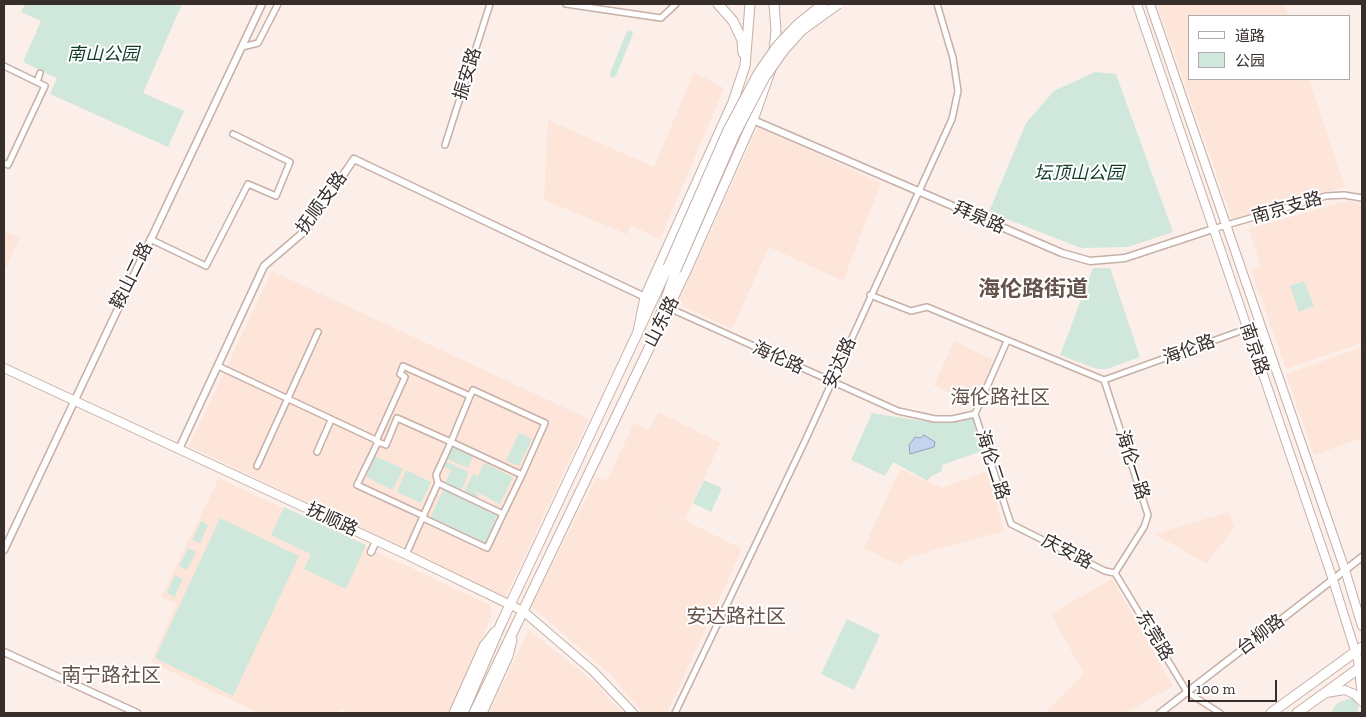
<!DOCTYPE html>
<meta charset="utf-8">
<style>
body{margin:0}
#map{position:relative;width:1366px;height:717px;overflow:hidden;background:#fceee9;font-family:"Zilla Slab","Noto Sans SC",serif}
canvas{display:block}
.frame{position:absolute;inset:0;border:5px solid #372e2b;pointer-events:none}
.legend{position:absolute;left:1188px;top:15px;width:162px;height:65px;box-sizing:border-box;background:#fff;border:1px solid #afabaa;margin:0;padding:6px 9px;list-style:none;font-size:15px;color:#372e2b}
.legend li{display:flex;align-items:center;gap:10px;height:25px}
.legend b{width:25px;border:1px solid #afabaa}
.scale{position:absolute;left:1188px;top:680px;width:89px;height:22px;box-sizing:border-box;border:2px solid #372e2b;border-top:0;padding-left:6px;font-size:15px;line-height:18px;white-space:nowrap;color:#372e2b;-webkit-text-stroke:4px #fff;paint-order:stroke}
</style>
<div id="map">
<canvas width="1366" height="717"></canvas>
<div class="frame"></div>
<ul class="legend">
<li><b style="height:6px;background:#fff"></b>道路</li>
<li><b style="height:14px;background:#d0e8db"></b>公园</li>
</ul>
<div class="scale">100 m</div>
</div>
<script>
const context = document.querySelector('canvas').getContext('2d');
context.lineJoin = 'round';
function fill(path, color) { context.fillStyle = color; context.fill(path, 'evenodd'); }
const toPath = rows => new Path2D(rows.map(r => 'M' + r).join(''));
function strokePath(path, color, width, dash) { context.strokeStyle = color; context.lineWidth = width; context.lineCap = dash ? 'butt' : 'round'; context.setLineDash(dash || []); context.stroke(path); }
function label(font, color, halo, rows, align = 'center') {
  context.font = font + ' "Zilla Slab","Noto Sans SC",serif'; context.lineWidth = 4; context.setLineDash([]); context.textBaseline = 'middle'; context.strokeStyle = halo; context.fillStyle = color; for (const [text, x, y, turn = 0] of rows) {
    context.save(); context.translate(x, y); context.rotate((+turn || 0) * Math.PI / 180); context.textAlign = isNaN(turn) ? turn : align; if (halo) context.strokeText(text, 0, 0); context.fillText(text, 0, 0); context.restore();
  }
}
fill(toPath([
 [1157,4,1284,4,1288,16,1190,16,1190,79,1309,79,1345,187,1232,219],
 [694,72,724,88,660,239,631,225,627,234,544,200,548,120,654,167],
 [758,127,881,183,843,281,769,247,732,329,678,304],
 [1347,201,1362,204,1362,343,1286,369,1251,270,1261,266,1249,229],
 [4,231,19,238,4,272],
 [272,271,589,419,505,598,189,446],
 [954,341,994,360,976,404,934,386],
 [1362,347,1362,438,1314,455,1286,374],
 [658,412,720,443,685,519,656,506,742,549,667,713,643,713,610,674,531,606,597,477,607,481,634,423,649,430],
 [900,469,942,488,988,471,1004,531,910,557,900,566,864,548],
 [219,478,490,605,492,615,449,713,350,713,340,709,338,713,259,713,151,662,176,604,161,597],
 [1229,512,1234,527,1207,564,1155,534],
 [1112,579,1173,686,1125,713,1045,713,1084,674,1051,614],
 [529,630,593,681,623,713,489,713]
]), '#fde5da');
fill(toPath([
 [25,4,182,4,143,93,184,111,168,147,50,94,57,78,23,62,41,21,21,12],
 [631,30,633,34,616,76,611,78,610,73,627,31],
 [1095,72,1116,74,1173,232,1128,247,1081,248,989,212,1026,123,1054,91],
 [1093,268,1110,268,1140,357,1107,369,1097,369,1060,355],
 [1304,281,1314,306,1299,312,1290,286],
 [872,413,922,421,951,422,975,418,982,451,942,465,942,471,930,477,928,481,893,462,885,476,851,460],
 [519,433,532,439,519,466,506,461],
 [451,444,474,454,468,468,445,458],
 [375,456,403,469,393,490,366,477],
 [443,460,467,471,468,475,461,491,445,483,451,470,441,466],
 [484,463,513,477,500,504,471,489,478,494,476,498,464,492,473,474,477,476,474,484],
 [406,470,431,482,421,503,397,492],
 [704,480,722,488,711,512,693,503],
 [444,488,498,513,485,543,430,518],
 [284,507,366,545,346,589,304,569,311,554,271,535],
 [220,518,299,556,233,696,155,658],
 [201,521,208,525,200,543,192,540],
 [188,548,196,552,187,570,179,566],
 [175,575,183,579,174,597,167,593],
 [847,619,880,635,854,690,821,674],
 [1352,698,1358,706,1358,713,1332,713,1334,707,1339,702]
]), '#d0e8db');
const water = toPath([
 [924,435,935,442,934,447,910,454,909,445,915,437,920,438,924,435]
]);
fill(water, '#c2d4f0');
strokePath(water, '#98a2b5', 1);
const minor = toPath([
 [566,4,661,18,676,4],
 [242,47,258,43,278,4],
 [4,66,45,86,8,165,4,163],
 [37,82,40,73],
 [445,145,490,4],
 [1213,229,1326,196,1344,195,1362,198],
 [150,239,206,266,248,184,276,196,290,162,233,134],
 [870,295,911,311,927,307,1104,380,1260,324],
 [669,308,898,411,935,419,952,419,975,414],
 [1007,341,975,414,1011,524,1105,571,1115,573],
 [218,366,378,441],
 [1104,380,1148,515,1144,527,1115,573],
 [376,441,405,377,400,374,403,366,470,396,473,390,545,423,522,475],
 [317,452,331,420],
 [257,466,318,332],
 [424,516,357,485,378,442,386,445,397,418,451,442,470,396],
 [423,518,487,548,503,514],
 [408,550,438,483,436,475,451,442,522,475,503,514,438,483],
 [1115,573,1187,692,1220,713],
 [675,713,805,441,952,119,958,91,953,58,937,4]
]);
const tertiary = toPath([
 [753,120,1062,253,1090,261,1125,258,1213,229],
 [179,449,264,266,306,230,354,159,645,297],
 [4,550,262,4],
 [371,552,376,541],
 [4,652,137,713],
 [1160,713,1362,557]
]);
const secondary = toPath([
 [1137,4,1333,580,1358,660,1362,697],
 [1150,4,1345,570,1362,626],
 [4,368,405,554,523,611,593,671,633,713],
 [1326,693,1345,690,1354,694,1362,702]
]);
const primary = toPath([
 [718,4,733,21,742,40,743,53],
 [774,53,776,30,774,4],
 [454,713,484,646,495,632],
 [463,713,501,624,638,332,645,297,733,102,745,66,750,4],
 [474,713,686,271,753,120,771,69],
 [482,713,508,656,512,640]
]);
const trunk = toPath([
 [638,332,668,267],
 [651,342,676,270],
 [1271,713,1362,647],
 [1297,713,1362,666]
]);
strokePath(minor, '#c6b0a7', 8);
strokePath(tertiary, '#c6b0a7', 9);
strokePath(secondary, '#c6b0a7', 10);
strokePath(primary, '#c6b0a7', 11);
strokePath(trunk, '#c6b0a7', 11);
strokePath(minor, '#fff', 5);
strokePath(tertiary, '#fff', 6);
strokePath(secondary, '#fff', 8);
strokePath(primary, '#fff', 9);
strokePath(trunk, '#fff', 9);
const trunkBridge = toPath([
 [668,267,728,130,759,72,778,45,797,25,823,4],
 [676,270,735,134,765,77,784,50,802,30,838,4]
]);
strokePath(trunkBridge, '#c6b0a7', 11, []);
strokePath(trunkBridge, '#fff', 9);
label('italic 18px', '#103c29', '#fff', [
 ["南山公园",103,55],
 ["坛顶山公园",1079,174]
]);
label('18px', '#372e2b', '#fff', [
 ["振安路",468,74,-73],
 ["抚顺支路",322,203,-54],
 ["南京支路",1287,208,-16],
 ["拜泉路",979,218,23],
 ["鞍山二路",132,276,-64],
 ["山东路",662,322,-63],
 ["南京路",1254,349,71],
 ["海伦路",1189,350,-20],
 ["海伦路",778,358,24],
 ["安达路",840,363,-66],
 ["海伦二路",992,465,72],
 ["海伦一路",1132,465,72],
 ["抚顺路",332,520,25],
 ["庆安路",1067,552,27],
 ["台柳路",1261,635,-37],
 ["东莞路",1154,636,59]
]);
label('20px', '#66534b', '#fff', [
 ["海伦路社区",1000,398],
 ["安达路社区",736,617],
 ["南宁路社区",111,676]
]);
label('bold 22px', '#66534b', '#fff', [
 ["海伦路街道",1033,290]
]);
</script>
